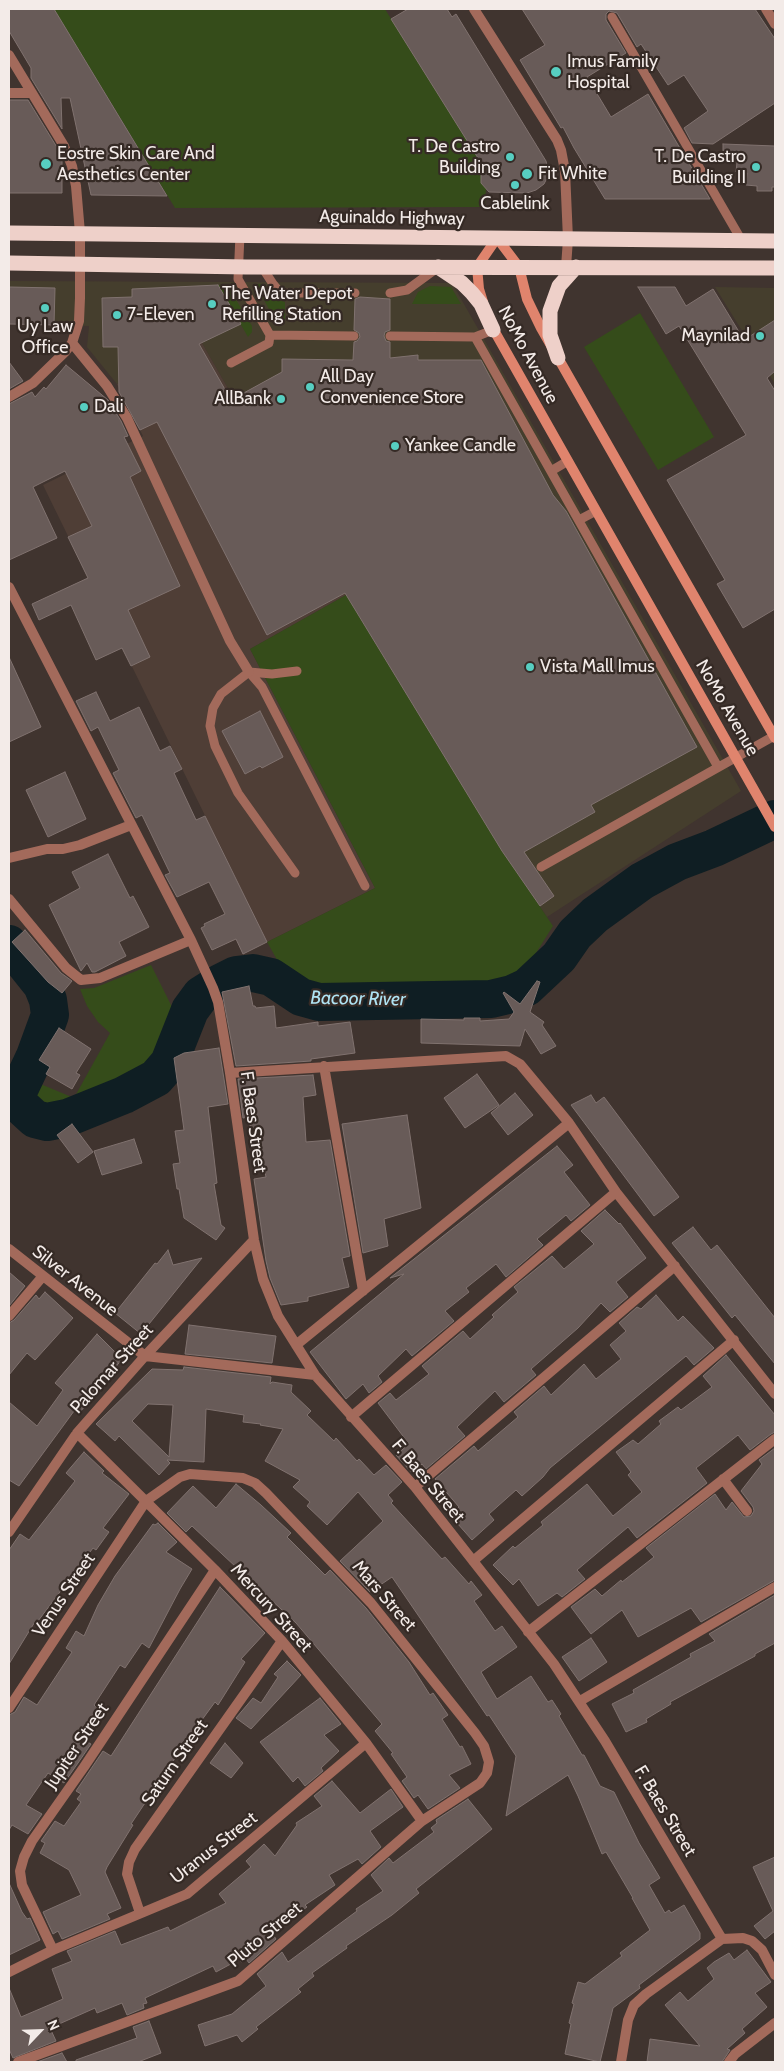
<!DOCTYPE html>
<style>
body{margin:0}
#map{position:relative;width:784px;height:2071px;overflow:hidden;background:#40342f;font-family:Cabin,sans-serif}
canvas{display:block}
.frame{position:absolute;inset:0;border:10px solid #f3ebe8;pointer-events:none}
.north{position:absolute;left:15px;top:2006px;width:50px;height:50px;-webkit-text-stroke:4px #352a25;paint-order:stroke;rotate:66deg;font-size:14px;font-weight:700;line-height:20px;text-align:center;color:#f3ebe8}
.north::after{content:'';display:block;margin:auto;width:18px;height:22px;background:#f3ebe8;clip-path:polygon(50% 0,100% 100%,50% 72%,0 100%)}
</style>
<div id="map">
<canvas width="784" height="2071"></canvas>
<div class="frame"></div>
<div class="north">N</div>
</div>
<script>
const context = document.querySelector('canvas').getContext('2d');
context.lineJoin = 'round';
function fill(path, color) { context.fillStyle = color; context.fill(path, 'evenodd'); }
const toPath = rows => new Path2D(rows.map(r => 'M' + r).join(''));
function strokePath(path, color, width, dash) { context.strokeStyle = color; context.lineWidth = width; context.lineCap = dash ? 'butt' : 'round'; context.setLineDash(dash || []); context.stroke(path); }
function label(font, color, halo, rows, align = 'center') {
  context.font = font + ' Cabin,sans-serif'; context.lineWidth = 4.5; context.setLineDash([]); context.textBaseline = 'middle'; context.strokeStyle = halo; context.fillStyle = color; for (const [text, x, y, turn = 0] of rows) {
    context.save(); context.translate(x, y); context.rotate((+turn || 0) * Math.PI / 180); context.textAlign = isNaN(turn) ? turn : align; if (halo) context.strokeText(text, 0, 0); context.fillText(text, 0, 0); context.restore();
  }
}
fill(toPath([
 [9,281,452,283,741,791,547,917,501,849,346,595,202,343,117,384,87,347,89,326,9,324],
 [715,287,775,288,775,384]
]), '#453e2d');
fill(toPath([
 [202,343,346,595,250,649,375,888,267,942,43,485,143,436,117,384]
]), '#4f3e36');
fill(toPath([
 [54,9,385,9,481,163,481,182,486,188,485,207,175,208],
 [258,284,262,284,270,297,285,302,285,322,274,315,269,309,257,287],
 [218,285,227,285,252,326,252,332,248,337],
 [430,286,451,287,461,304,412,304,418,292],
 [640,313,714,437,658,470,584,347],
 [346,595,501,849,553,926,519,980,507,986,312,988,289,981,267,942,375,888,250,649],
 [151,965,178,1019,171,1044,163,1059,148,1073,58,1112,44,1115,33,1109,26,1101,24,1092,31,1080,74,1098,110,1033,98,1022,87,1006,80,989,94,988]
]), '#354c1a');
strokePath(toPath([
 [9,944,42,985,48,1000,50,1015,35,1056,18,1092,18,1101,23,1108,35,1119,47,1122,67,1118,124,1095,156,1078,169,1063,190,1010,201,995,220,983,236,975,253,973,271,977,301,997,319,1002,491,999,512,994,527,987,559,957,575,934,595,915,642,881,677,862,714,848,775,819]
]), '#0f1e23', 38);
const building = toPath([
 [9,9,54,9,167,196,91,195,70,98,61,98,62,129,31,78,31,68,9,31,9,9],
 [408,9,447,9,452,17,456,14,546,161,548,170,547,178,544,184,536,190,527,193,489,192,481,183,481,163,391,19,408,9],
 [522,9,755,9,775,39,775,103,713,144,692,143,684,128,708,111,684,75,668,85,641,44,637,47,617,13,609,11,606,14,606,20,626,53,587,77,611,117,648,94,710,199,605,199,574,148,563,127,561,128,520,60,545,45,522,9],
 [9,100,28,100,58,149,62,159,62,193,9,193,9,100],
 [723,144,775,146,775,187,772,187,772,191,757,191,757,186,746,185,747,173,736,172,737,162,723,162,723,144],
 [218,285,241,324,199,344,231,400,282,372,282,359,353,360,354,342,357,341,360,337,359,333,354,330,355,299,360,297,390,299,390,330,385,332,384,336,386,341,390,342,390,358,418,355,418,360,481,360,553,495,566,511,697,747,591,805,595,812,524,852,554,896,540,906,502,851,345,593,267,635,157,422,140,430,119,392,118,347,103,347,102,298,132,297,132,289,218,285],
 [9,287,55,288,54,325,9,324,9,287],
 [638,287,675,287,686,306,713,289,744,340,775,320,775,371,767,378,775,391,775,609,743,628,717,584,725,580,667,480,746,435,679,326,666,334,638,287],
 [9,362,23,381,9,389,9,362],
 [66,365,108,400,121,421,128,436,124,437,141,471,130,477,180,586,128,610,150,657,131,666,122,648,96,660,71,605,39,620,32,604,88,578,68,537,92,526,65,471,33,487,57,538,9,560,9,404,32,392,35,397,44,387,46,389,66,365],
 [9,657,41,727,9,742,9,657],
 [96,692,110,721,139,707,160,751,170,746,182,769,174,773,196,820,205,816,267,942,243,954,236,939,212,950,201,928,205,926,204,924,225,914,209,882,177,897,165,875,170,873,142,815,136,818,113,773,119,770,98,727,91,731,76,701,96,692],
 [260,711,283,757,262,768,260,766,245,774,222,731,260,711],
 [65,772,86,819,48,837,26,790,65,772],
 [108,854,130,898,133,896,149,927,119,942,126,956,95,972,92,972,87,963,81,971,49,905,80,888,72,872,108,854],
 [25,930,61,973,72,981,62,993,48,982,12,942,25,930],
 [537,981,540,982,530,1012,544,1022,542,1025,556,1046,541,1054,525,1029,520,1046,421,1043,421,1019,464,1020,464,1018,480,1018,480,1021,509,1019,514,1012,503,993,504,992,520,1004,537,981],
 [249,986,253,1006,255,1006,256,1008,274,1006,276,1028,318,1022,318,1026,350,1022,355,1053,311,1059,311,1061,236,1066,222,992,249,986],
 [59,1028,91,1049,76,1073,80,1075,72,1089,46,1074,50,1067,39,1060,59,1028],
 [219,1048,228,1104,208,1107,217,1183,214,1184,221,1225,225,1228,216,1240,184,1218,179,1189,177,1189,173,1164,180,1163,175,1131,184,1130,174,1058,184,1053,219,1048],
 [477,1074,499,1105,465,1128,444,1098,477,1074],
 [313,1075,316,1095,303,1097,306,1142,330,1140,350,1256,342,1258,349,1287,308,1297,308,1301,281,1305,270,1278,266,1261,254,1179,266,1177,260,1146,253,1147,249,1117,243,1118,238,1079,313,1075],
 [515,1093,533,1115,508,1135,491,1113,515,1093],
 [591,1095,596,1103,604,1097,679,1197,654,1216,571,1105,591,1095],
 [407,1115,421,1208,384,1219,388,1246,363,1253,342,1124,407,1115],
 [72,1124,93,1152,78,1163,57,1135,72,1124],
 [134,1139,142,1163,102,1175,94,1151,134,1139],
 [557,1146,573,1165,564,1172,590,1205,571,1221,566,1215,537,1239,543,1245,506,1277,496,1264,466,1288,469,1292,445,1311,454,1321,412,1356,406,1349,378,1376,382,1382,369,1393,363,1384,346,1399,310,1352,404,1274,390,1278,557,1146],
 [605,1210,619,1224,620,1223,646,1258,616,1282,628,1297,610,1312,601,1303,578,1328,531,1369,536,1375,504,1402,495,1391,457,1427,465,1436,426,1469,422,1464,412,1473,396,1455,409,1444,378,1403,390,1393,396,1400,429,1374,422,1366,463,1331,470,1339,494,1317,492,1315,518,1292,514,1287,552,1256,564,1269,594,1244,581,1231,605,1210],
 [693,1227,711,1250,717,1245,775,1318,775,1364,735,1315,732,1318,672,1243,693,1227],
 [168,1250,173,1265,202,1258,141,1334,115,1313,155,1263,157,1264,168,1250],
 [9,1272,25,1286,9,1306,9,1272],
 [45,1292,73,1318,35,1360,27,1353,9,1375,9,1323,14,1320,36,1295,39,1299,45,1292],
 [656,1295,678,1321,683,1316,714,1348,694,1365,686,1356,550,1468,543,1477,522,1496,516,1490,489,1514,494,1520,472,1540,450,1515,459,1507,435,1479,474,1446,478,1451,518,1417,514,1412,544,1386,551,1395,584,1364,596,1379,621,1359,610,1345,626,1331,619,1323,637,1307,641,1309,656,1295],
 [189,1325,276,1336,272,1363,185,1354,189,1325],
 [97,1334,122,1359,81,1411,77,1407,19,1486,9,1480,9,1402,37,1426,63,1390,55,1383,97,1334],
 [726,1355,775,1415,775,1432,771,1434,750,1450,738,1435,696,1468,707,1483,637,1538,628,1527,577,1570,585,1579,562,1597,557,1593,538,1606,519,1579,513,1585,493,1565,513,1546,515,1548,543,1525,541,1522,587,1484,613,1516,642,1492,628,1475,631,1472,616,1452,633,1440,638,1444,661,1424,659,1421,678,1407,681,1410,712,1387,703,1376,726,1355],
 [184,1367,271,1377,270,1384,272,1382,292,1385,291,1392,311,1411,307,1415,334,1441,336,1438,357,1461,359,1459,374,1475,386,1465,402,1482,388,1495,393,1501,391,1503,442,1559,445,1557,469,1584,471,1581,482,1595,474,1601,495,1631,502,1626,517,1647,481,1672,497,1699,531,1676,548,1702,552,1700,561,1714,559,1716,582,1755,584,1755,600,1786,614,1792,639,1843,660,1878,649,1885,665,1913,669,1910,671,1913,684,1905,700,1933,700,1939,639,1985,640,1988,613,2008,600,2062,565,2054,571,2024,569,2023,574,2004,572,2003,578,1982,585,1984,622,1956,620,1953,650,1930,632,1898,633,1898,606,1852,602,1854,578,1796,568,1775,506,1816,516,1756,489,1715,487,1716,392,1577,370,1592,340,1561,383,1521,358,1492,327,1525,307,1506,310,1502,293,1487,300,1480,265,1461,283,1429,260,1425,261,1424,243,1422,244,1415,206,1409,204,1462,167,1460,170,1463,159,1475,119,1436,115,1441,96,1424,152,1369,183,1370,184,1367],
 [148,1404,173,1405,169,1457,132,1421,148,1404],
 [775,1448,775,1580,701,1622,691,1608,638,1637,622,1610,591,1634,571,1607,595,1589,602,1596,621,1580,622,1582,654,1557,646,1548,715,1494,726,1510,732,1502,744,1517,751,1516,754,1511,753,1507,741,1491,762,1464,759,1460,775,1448],
 [84,1452,104,1471,102,1473,129,1494,103,1528,109,1532,96,1550,93,1548,38,1621,36,1620,9,1664,9,1550,20,1534,29,1540,75,1481,66,1473,84,1452],
 [236,1484,261,1505,291,1533,287,1537,325,1575,330,1570,366,1608,409,1662,430,1695,433,1693,448,1715,442,1719,460,1747,462,1746,471,1764,449,1775,460,1788,428,1809,418,1795,414,1798,402,1781,407,1777,391,1754,393,1753,375,1731,382,1724,296,1623,192,1526,186,1532,167,1513,193,1486,216,1508,236,1484],
 [158,1523,177,1542,166,1552,192,1569,180,1589,149,1648,142,1643,125,1668,120,1665,94,1705,97,1708,78,1737,91,1744,78,1763,64,1783,48,1773,26,1805,42,1814,28,1834,12,1825,9,1830,9,1715,15,1712,24,1697,37,1705,72,1652,66,1648,76,1631,84,1636,98,1605,115,1576,153,1524,155,1525,158,1523],
 [220,1587,265,1633,241,1659,245,1662,218,1705,215,1702,185,1743,131,1824,133,1825,107,1867,105,1872,121,1908,107,1914,110,1919,62,1939,58,1931,53,1934,43,1912,81,1895,69,1870,40,1853,45,1843,41,1841,55,1821,64,1826,81,1802,77,1799,81,1794,76,1791,103,1751,111,1756,220,1587],
 [775,1595,775,1643,755,1654,755,1656,670,1702,671,1704,646,1719,647,1722,626,1732,612,1704,634,1693,633,1690,691,1657,690,1654,715,1641,709,1634,775,1595],
 [591,1638,607,1662,579,1681,562,1657,591,1638],
 [287,1661,301,1675,251,1729,236,1718,253,1698,261,1703,278,1677,274,1674,287,1661],
 [320,1698,341,1724,324,1735,339,1751,321,1768,323,1771,305,1786,298,1777,293,1782,260,1742,320,1698],
 [225,1743,243,1763,231,1778,210,1763,225,1743],
 [332,1781,360,1813,391,1789,403,1807,370,1831,381,1847,362,1864,358,1859,329,1875,335,1885,305,1905,307,1907,272,1933,276,1939,249,1963,246,1959,241,1962,240,1959,216,1972,213,1966,145,1998,147,2003,143,2004,144,2008,127,2015,122,2003,97,2013,95,2008,50,2028,56,2041,13,2058,9,2049,9,1988,21,2017,63,1999,52,1969,72,1961,67,1951,115,1931,121,1945,168,1927,170,1931,226,1903,219,1894,251,1867,246,1861,264,1844,275,1856,297,1825,296,1823,322,1806,314,1796,332,1781],
 [468,1799,492,1829,416,1889,419,1893,392,1915,346,1946,347,1948,312,1973,314,1976,298,1989,301,1992,256,2027,258,2029,242,2042,237,2035,205,2046,198,2025,232,2014,266,1986,257,1974,282,1952,288,1962,357,1911,356,1909,383,1891,371,1875,389,1858,393,1863,434,1832,431,1828,437,1823,436,1820,468,1799],
 [775,1857,775,1931,765,1939,754,1926,773,1911,753,1867,775,1857],
 [9,1883,22,1912,27,1919,30,1918,40,1940,9,1955,9,1883],
 [747,1950,771,1982,755,1993,767,2007,742,2029,745,2033,727,2049,730,2050,722,2062,647,2062,650,2039,700,2046,665,2005,680,1992,688,2001,714,1979,707,1968,714,1962,729,1953,734,1960,747,1950],
 [149,2021,161,2053,138,2062,76,2062,76,2060,137,2038,133,2027,149,2021],
 [62,2053,67,2062,37,2062,62,2053]
]);
fill(building, '#685b58');
strokePath(building, '#80726f', 1);
strokePath(toPath([
 [612,17,742,241],
 [262,267,273,284,278,290,285,293,355,293],
 [390,293,407,290,437,268],
 [270,335,354,336],
 [390,336,475,337,493,330],
 [475,337,718,767],
 [231,363,269,343,270,335,238,279,240,235],
 [551,471,568,461],
 [579,520,596,511],
 [249,672,262,687,365,886],
 [541,867,774,736],
 [295,873,238,793,215,746,210,726,213,708,221,694,249,672,272,674,297,671]
]), '#a36a5b', 9);
strokePath(toPath([
 [474,9,557,140,561,150,565,171,568,239,566,267],
 [766,9,775,24],
 [9,55,64,146,72,166,76,186,80,233,80,298,79,321,72,343,65,352,33,383,9,397],
 [9,93,32,93],
 [72,343,107,386,127,418,230,641,249,672],
 [9,587,191,940,213,988,218,1002,230,1073,254,1240,263,1279,278,1316,315,1375,415,1487,554,1664,605,1741,722,1939],
 [9,858,47,849,63,849,80,845,131,825],
 [9,899,66,968,81,980,100,978,191,940],
 [324,1066,363,1291],
 [230,1073,506,1056,520,1064,569,1123],
 [9,1249,145,1356,315,1375],
 [9,1316,43,1276],
 [296,1345,569,1123,616,1192,775,1394],
 [351,1417,616,1192],
 [77,1433,215,1570,282,1641,366,1743,422,1821],
 [723,1479,747,1511],
 [415,1487,675,1266],
 [9,1532,77,1433,145,1356,254,1240],
 [473,1561,734,1340],
 [528,1632,775,1439],
 [580,1701,775,1587],
 [9,1708,146,1501,180,1477,190,1474,243,1478,255,1483,266,1493,371,1603,475,1733,484,1746,489,1762,487,1773,480,1783,422,1821,238,1981,18,2062],
 [140,1913,127,1874,129,1862,135,1849,282,1641],
 [722,1939,743,1938,752,1941,762,1950,775,1975],
 [53,1950,22,1885,20,1871,24,1857,32,1841,84,1767,215,1570],
 [9,1972,53,1950,187,1894,366,1743],
 [621,2062,628,2020,634,2005,646,1994,722,1939],
 [729,2062,735,2054,775,2023]
]), '#a36a5b', 10);
strokePath(toPath([
 [483,302,479,289,477,267,497,238,519,267,527,299,541,328,775,738],
 [491,325,775,827]
]), '#e0846d', 10);
strokePath(toPath([
 [9,233,775,241],
 [9,263,246,267,775,268],
 [438,267,462,283,472,293,481,304,493,330],
 [558,358,550,335,550,311,559,286,576,267]
]), '#eed0c9', 15);
for (const [x, y, r, color] of [
 [556,72,6,"#57cec1"],
 [510,157,5,"#57cec1"],
 [46,164,6,"#57cec1"],
 [756,167,5,"#57cec1"],
 [527,174,6,"#57cec1"],
 [515,185,5,"#57cec1"],
 [212,304,5,"#57cec1"],
 [45,308,5,"#57cec1"],
 [117,315,5,"#57cec1"],
 [760,336,5,"#57cec1"],
 [310,387,5,"#57cec1"],
 [281,399,5,"#57cec1"],
 [84,407,5,"#57cec1"],
 [395,446,5,"#57cec1"],
 [530,667,5,"#57cec1"]
]) { const dot = new Path2D(); dot.arc(x, y, r, 0, 2 * Math.PI); context.fillStyle = color; context.fill(dot); strokePath(dot, '#352a25', 2); }
label('18px', '#f3ebe8', '#352a25', [
 ["Imus Family",567,62],
 ["Hospital",567,83],
 ["T. De Castro",500,147,"right"],
 ["Building",500,168,"right"],
 ["Eostre Skin Care And",57,154],
 ["Aesthetics Center",57,175],
 ["T. De Castro",746,157,"right"],
 ["Building II",746,178,"right"],
 ["Fit White",538,174],
 ["Cablelink",515,204,"center"],
 ["The Water Depot",222,294],
 ["Refilling Station",222,315],
 ["7-Eleven",127,315],
 ["Uy Law",45,327,"center"],
 ["Office",45,348,"center"],
 ["Maynilad",750,336,"right"],
 ["All Day",320,377],
 ["Convenience Store",320,398],
 ["AllBank",271,399,"right"],
 ["Dali",94,407],
 ["Yankee Candle",405,446],
 ["Vista Mall Imus",540,667]
], 'left');
label('18px', '#f3ebe8', '#352a25', [
 ["Aguinaldo Highway",392,218,1],
 ["NoMo Avenue",528,355,62],
 ["NoMo Avenue",727,708,60],
 ["F. Baes Street",253,1122,82],
 ["Silver Avenue",75,1281,38],
 ["Palomar Street",112,1369,-48],
 ["F. Baes Street",428,1481,50],
 ["Venus Street",64,1595,-56],
 ["Mars Street",384,1596,49],
 ["Mercury Street",271,1608,48],
 ["Jupiter Street",77,1746,-56],
 ["Saturn Street",175,1763,-55],
 ["F. Baes Street",665,1811,59],
 ["Uranus Street",214,1848,-38],
 ["Pluto Street",265,1935,-40]
]);
label('italic 19px', '#afe3f3', '#352a25', [
 ["Bacoor River",358,999,1]
]);
</script>
